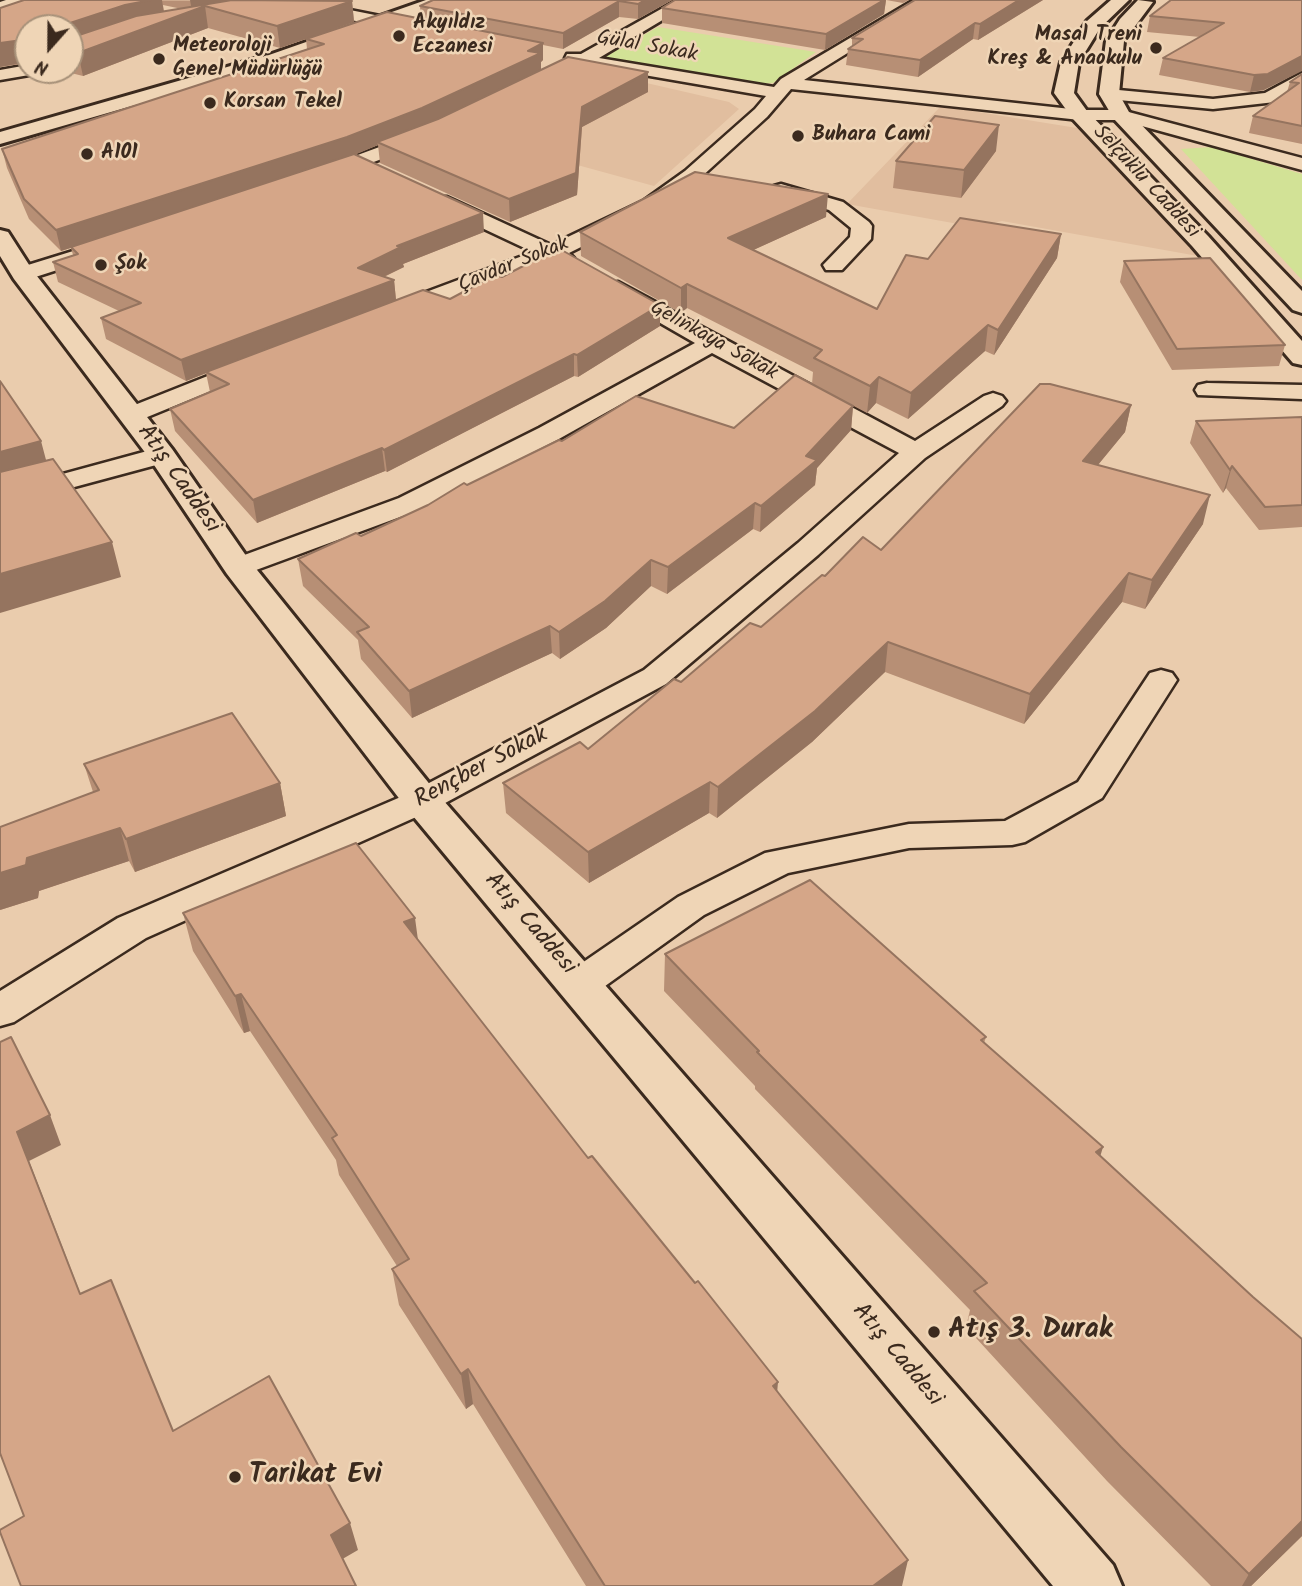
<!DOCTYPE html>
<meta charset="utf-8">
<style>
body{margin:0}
#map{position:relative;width:1302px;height:1586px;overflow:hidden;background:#eaccad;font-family:Kalam,sans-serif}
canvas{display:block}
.north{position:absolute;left:14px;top:14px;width:70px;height:70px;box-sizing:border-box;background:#efd5b6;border:2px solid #a79179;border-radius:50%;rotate:201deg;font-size:19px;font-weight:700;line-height:28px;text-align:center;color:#3b2a1e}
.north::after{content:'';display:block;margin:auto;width:24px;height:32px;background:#3b2a1e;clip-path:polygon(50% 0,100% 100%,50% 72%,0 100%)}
</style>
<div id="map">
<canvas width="1302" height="1586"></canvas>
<div class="north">N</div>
</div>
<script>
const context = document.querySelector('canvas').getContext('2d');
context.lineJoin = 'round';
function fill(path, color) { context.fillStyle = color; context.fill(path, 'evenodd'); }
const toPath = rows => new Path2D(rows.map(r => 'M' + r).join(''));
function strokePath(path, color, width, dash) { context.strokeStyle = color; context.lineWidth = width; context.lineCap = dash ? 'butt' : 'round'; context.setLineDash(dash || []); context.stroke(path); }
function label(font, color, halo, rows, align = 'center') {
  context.font = font + ' Kalam,sans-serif'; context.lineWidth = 5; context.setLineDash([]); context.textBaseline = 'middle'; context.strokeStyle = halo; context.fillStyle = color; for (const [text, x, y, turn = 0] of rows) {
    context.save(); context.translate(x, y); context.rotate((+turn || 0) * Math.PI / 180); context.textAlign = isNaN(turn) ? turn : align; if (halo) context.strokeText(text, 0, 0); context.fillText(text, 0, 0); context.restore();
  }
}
fill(toPath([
 [603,73,729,102,739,109,654,186,457,132],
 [941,106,1083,129,1198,256,1002,221,975,227,847,204]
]), '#e1be9f');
fill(toPath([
 [658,27,816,52,773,83,752,85,603,58],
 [1212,147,1302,174,1302,280,1181,149]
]), '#d2e296');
const street = toPath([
 [6,0,29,0,26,3,0,12,0,2,6,0],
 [269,0,300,0,415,23,423,28,415,33,277,5,269,0],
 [677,0,696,0,599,58,774,87,781,79,914,0,933,0,804,80,1080,110,1121,110,1302,158,1302,170,1120,120,1080,120,791,89,767,117,699,179,657,209,569,253,574,258,571,263,563,264,551,260,402,317,386,317,383,312,386,307,533,252,433,205,430,201,433,197,447,197,551,245,643,201,685,171,755,109,766,96,586,65,546,85,540,86,531,81,567,61,565,58,567,54,581,54,677,0],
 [28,65,28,70,37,70,35,74,0,80,0,70,28,65],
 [1302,73,1302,85,1275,102,1213,109,1108,99,1099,94,1108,89,1213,99,1265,93,1302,73],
 [423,131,430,133,432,137,430,141,328,179,314,179,311,175,314,171,423,131],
 [781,184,843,202,869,222,872,226,871,239,842,270,826,270,823,265,850,237,851,228,829,210,774,194,771,190,774,186,781,184],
 [99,243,107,244,110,249,107,254,23,281,15,279,12,274,15,269,99,243],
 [618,282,915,441,984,396,993,393,1002,396,1006,401,1002,406,925,458,818,555,666,684,434,809,146,938,14,1022,0,1026,0,991,118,918,410,793,644,670,798,543,899,453,712,353,557,440,419,510,248,573,238,576,228,573,223,567,228,561,399,498,539,428,695,343,610,294,607,289,610,284,618,282],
 [253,358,262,360,265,365,262,370,140,420,131,423,122,420,118,415,122,410,253,358],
 [1207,383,1302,385,1302,399,1198,395,1195,390,1198,385,1207,383],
 [162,447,171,449,175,455,171,461,0,507,0,491,162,447],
 [1161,670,1172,673,1177,680,1102,798,1025,842,1012,845,909,848,788,873,704,915,594,994,580,999,566,994,560,984,566,974,678,897,765,853,909,824,1005,821,1078,782,1150,673,1161,670]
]);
const secondary = toPath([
 [426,0,447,0,423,15,281,63,0,144,0,132,269,55,426,0],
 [1111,0,1129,0,1100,28,1079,62,1074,93,1087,111,1208,236,1302,341,1302,365,1293,363,1192,246,1073,119,1054,93,1061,62,1087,21,1111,0],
 [1138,0,1153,2,1124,41,1119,94,1129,112,1302,291,1302,313,1293,310,1114,119,1099,94,1106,41,1120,19,1138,0],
 [0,230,8,232,33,271,172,449,249,560,436,792,1113,1565,1122,1586,1053,1586,408,810,227,574,150,459,14,279,0,256,0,230]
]);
strokePath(street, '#3b2a1e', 5);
strokePath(secondary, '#3b2a1e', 6);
fill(street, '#efd5b6');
fill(secondary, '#efd5b6');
fill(toPath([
 [24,0,352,1,354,22,309,38,421,19,420,6,433,0,672,0,638,19,619,17,563,49,543,45,543,60,541,62,541,69,648,72,648,92,582,127,577,195,510,222,380,163,378,145,354,155,484,232,403,264,404,267,384,277,394,280,396,300,450,299,502,277,660,305,660,326,578,377,574,376,387,472,385,471,257,523,175,431,170,409,210,392,206,373,186,381,106,339,101,318,119,311,58,282,53,262,73,255,71,248,61,251,29,219,7,168,2,149,307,49,306,39,280,48,208,28,83,76,59,70,70,70,70,28,28,28,28,63,0,67],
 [163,5,182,9,164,12],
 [675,0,909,0,903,3,886,0,884,14,825,50,662,23,662,8],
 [915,0,1043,0,978,40,973,39,918,77,846,65,848,49,852,46,852,38],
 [1302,0,1264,90,1250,92,1159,75,1163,58,1200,37,1147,32,1150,16],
 [1302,74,1302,144,1249,133,1253,116,1287,92,1290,82],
 [996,151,961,198,893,188,896,161],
 [826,217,753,250,877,309,928,259,1061,234,1057,258,994,355,985,351,908,419,876,403,867,413,812,384,813,372,687,308,681,313,581,256,580,232],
 [1124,261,1285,345,1279,366,1172,370,1120,282],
 [1131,405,1125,432,1098,465,1203,524,1145,609,1122,602,1024,724,885,672,812,742,717,818,709,813,589,883,506,813,503,783,588,749,681,682,761,627,825,576,881,550],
 [853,406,851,430,817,468,815,485,760,532,753,529,667,594,651,586,606,628,560,659,552,653,412,718,361,659,358,640,303,586,298,559,361,536,428,505,467,485,562,441,734,428],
 [1302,417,1302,527,1259,530,1226,488,1223,493,1190,443,1196,421],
 [84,764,280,783,286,816,135,872,129,861,39,891,38,898,0,910,93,792],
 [183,913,418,940,588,1158,777,1392,902,1586,586,1586,473,1404,466,1409,399,1305,392,1269,397,1266,339,1175,336,1160,250,1031,244,1033,193,951],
 [665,954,986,1037,984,1043,1100,1156,1302,1536,1251,1586,1211,1586,1107,1481,966,1327,970,1310,755,1089,755,1086,664,991]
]), '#b78f75');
fill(toPath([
 [151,0,162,0,165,20,70,47,70,28,64,28,64,25,125,5],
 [190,0,257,0,205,6,208,28,83,76,78,53,192,11],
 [645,0,672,0,638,19,638,4],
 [884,0,886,0,884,14,825,50,826,34],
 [1019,0,1043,0,978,40,980,24],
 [352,1,354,22,280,48,277,26],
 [619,1,619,17,563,49,563,33],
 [975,23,973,39,918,77,920,60],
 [22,40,28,62,0,67,0,43],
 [543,43,543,60,541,62,541,71,424,127,377,142,378,145,349,157,61,251,56,230,528,51],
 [1302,56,1302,71,1264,90,1250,92,1254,75],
 [648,72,648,92,582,127,577,195,510,222,509,199,582,107],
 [999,125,996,151,961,198,964,170],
 [828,194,826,217,727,262,728,238],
 [483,213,484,232,403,264,404,267,360,288,358,268,397,246],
 [1061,234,1057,258,994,355,998,330],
 [394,280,396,300,186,381,181,360],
 [687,284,687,308,681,313,681,288],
 [660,305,660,326,578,377,577,355],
 [988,325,985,351,908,419,911,393],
 [574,354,574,376,387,472,384,450],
 [879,377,876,403,867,413,870,386],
 [1131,405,1125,432,1078,489,1083,461],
 [853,406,851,430,817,468,815,485,760,532,761,506],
 [41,441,50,475,0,488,0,452],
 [382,448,385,471,257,523,253,500],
 [1232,466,1226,488,1223,493,1230,470],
 [1210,495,1203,524,1145,609,1152,580],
 [755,503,753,529,667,594,668,567],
 [112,542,121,577,0,613,0,574],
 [651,560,651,586,606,628,560,659,559,632],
 [1129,573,1122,602,1024,724,1030,694],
 [550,626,552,653,412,718,409,691],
 [888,642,885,672,812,742,717,818,718,787],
 [710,782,709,813,589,883,588,852],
 [280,783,286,816,135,872,126,839],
 [120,828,129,861,39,891,38,898,0,910,0,873,27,858],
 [415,918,420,955,404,922],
 [241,994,250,1031,244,1033,235,996],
 [50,1115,61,1145,29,1161,92,1323,17,1132],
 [1103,1147,1092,1184,1096,1152],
 [468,1369,473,1404,466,1409,461,1374],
 [778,1382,775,1417,773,1386],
 [1302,1521,1302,1536,1251,1586,1242,1586,1249,1574],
 [350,1523,358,1550,339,1561,331,1535],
 [908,1560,902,1586,873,1586]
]), '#95745f');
const building = toPath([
 [24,0,151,0,125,5,64,25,64,28,28,28,28,41,22,40,0,43,0,8,24,0],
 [232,0,352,1,277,26,205,6,78,53,70,51,70,38,136,16,232,0],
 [433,0,645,0,638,4,619,1,563,33,420,6,433,0],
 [675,0,884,0,826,34,662,8,675,0],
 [915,0,1019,0,980,24,975,23,920,60,848,49,863,39,852,38,915,0],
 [1171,0,1302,0,1302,56,1268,74,1254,75,1163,58,1224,23,1150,16,1171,0],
 [387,12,543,43,528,51,541,53,422,108,347,137,56,230,24,199,2,149,324,44,306,39,387,12],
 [568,57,648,72,582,107,576,173,509,199,377,142,438,119,568,57],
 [1302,74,1302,126,1253,116,1299,83,1290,82,1302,74],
 [935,116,999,125,964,170,896,161,935,116],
 [354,154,483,213,397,246,401,247,358,268,394,280,181,360,101,318,141,303,53,262,78,254,71,247,354,154],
 [695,172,828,194,728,238,877,309,906,255,928,259,960,218,1061,234,998,330,988,325,911,393,879,377,870,386,814,358,822,350,687,284,681,288,580,232,695,172],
 [558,248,660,305,577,355,574,354,384,450,382,448,253,500,170,409,229,384,206,372,423,290,450,299,495,275,502,277,558,248],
 [1210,258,1285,345,1177,349,1124,261,1210,258],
 [795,375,853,406,806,456,817,460,761,506,755,503,668,567,651,560,605,601,559,632,550,626,409,691,357,632,369,627,298,559,356,533,361,536,428,505,464,483,467,485,559,440,562,441,636,396,734,428,795,375],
 [0,381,41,441,0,452,0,381],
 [1040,384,1050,384,1131,405,1083,461,1210,495,1152,580,1129,573,1030,694,888,642,815,711,718,787,710,782,588,852,503,783,580,742,588,749,674,679,681,682,750,623,761,627,822,575,825,576,863,537,881,550,1040,384],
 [1302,417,1302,505,1265,507,1232,466,1230,470,1196,421,1302,417],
 [53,459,112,542,0,574,0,472,53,459],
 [232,713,280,783,126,839,120,828,27,858,26,865,0,873,0,827,99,790,84,764,232,713],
 [356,843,415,918,404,922,588,1158,592,1156,695,1283,698,1281,778,1382,773,1386,908,1560,873,1586,605,1586,468,1369,461,1374,392,1269,409,1259,332,1138,337,1135,241,994,235,996,183,913,356,843],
 [810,880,986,1037,981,1040,1103,1147,1096,1152,1253,1297,1302,1339,1302,1521,1249,1574,1121,1447,974,1291,987,1283,757,1052,759,1051,665,954,810,880],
 [11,1037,50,1115,17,1132,80,1294,111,1280,173,1431,269,1376,350,1523,331,1535,356,1586,21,1586,0,1532,0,1530,24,1516,0,1453,0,1042,11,1037]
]);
fill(building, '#d5a688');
strokePath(building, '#95745f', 2);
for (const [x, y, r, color] of [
 [399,36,7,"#3b2a1e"],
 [1156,48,7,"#3b2a1e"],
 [159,59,7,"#3b2a1e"],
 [210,103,7,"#3b2a1e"],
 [798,136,7,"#3b2a1e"],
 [87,154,7,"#3b2a1e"],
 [101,265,7,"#3b2a1e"],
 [934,1332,7,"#3b2a1e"],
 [235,1477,7,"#3b2a1e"]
]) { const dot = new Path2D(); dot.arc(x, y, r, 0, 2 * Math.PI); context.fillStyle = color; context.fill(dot); strokePath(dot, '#efd5b6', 2.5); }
label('bold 21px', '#3b2a1e', '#efd5b6', [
 ["Akyıldız",413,24],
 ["Eczanesi",413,48],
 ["Masal Treni",1142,36,"right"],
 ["Kreş & Anaokulu",1142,60,"right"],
 ["Meteoroloji",173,47],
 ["Genel Müdürlüğü",173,71],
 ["Korsan Tekel",224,103],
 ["Buhara Cami",812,136],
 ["A101",101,154],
 ["Şok",115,265]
], 'left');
label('21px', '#3b2a1e', '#efd5b6', [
 ["Gülal Sokak",647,48,10],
 ["Selçuklu Caddesi",1145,183,47],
 ["Çavdar Sokak",514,266,-22],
 ["Gelinkaya Sokak",713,342,29]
]);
label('24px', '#3b2a1e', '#efd5b6', [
 ["Atış Caddesi",177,480,55],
 ["Rençber Sokak",482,769,-28],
 ["Atış Caddesi",529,925,49],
 ["Atış Caddesi",896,1356,50]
]);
label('bold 28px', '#3b2a1e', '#efd5b6', [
 ["Atış 3. Durak",948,1332],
 ["Tarikat Evi",249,1477]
], 'left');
</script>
